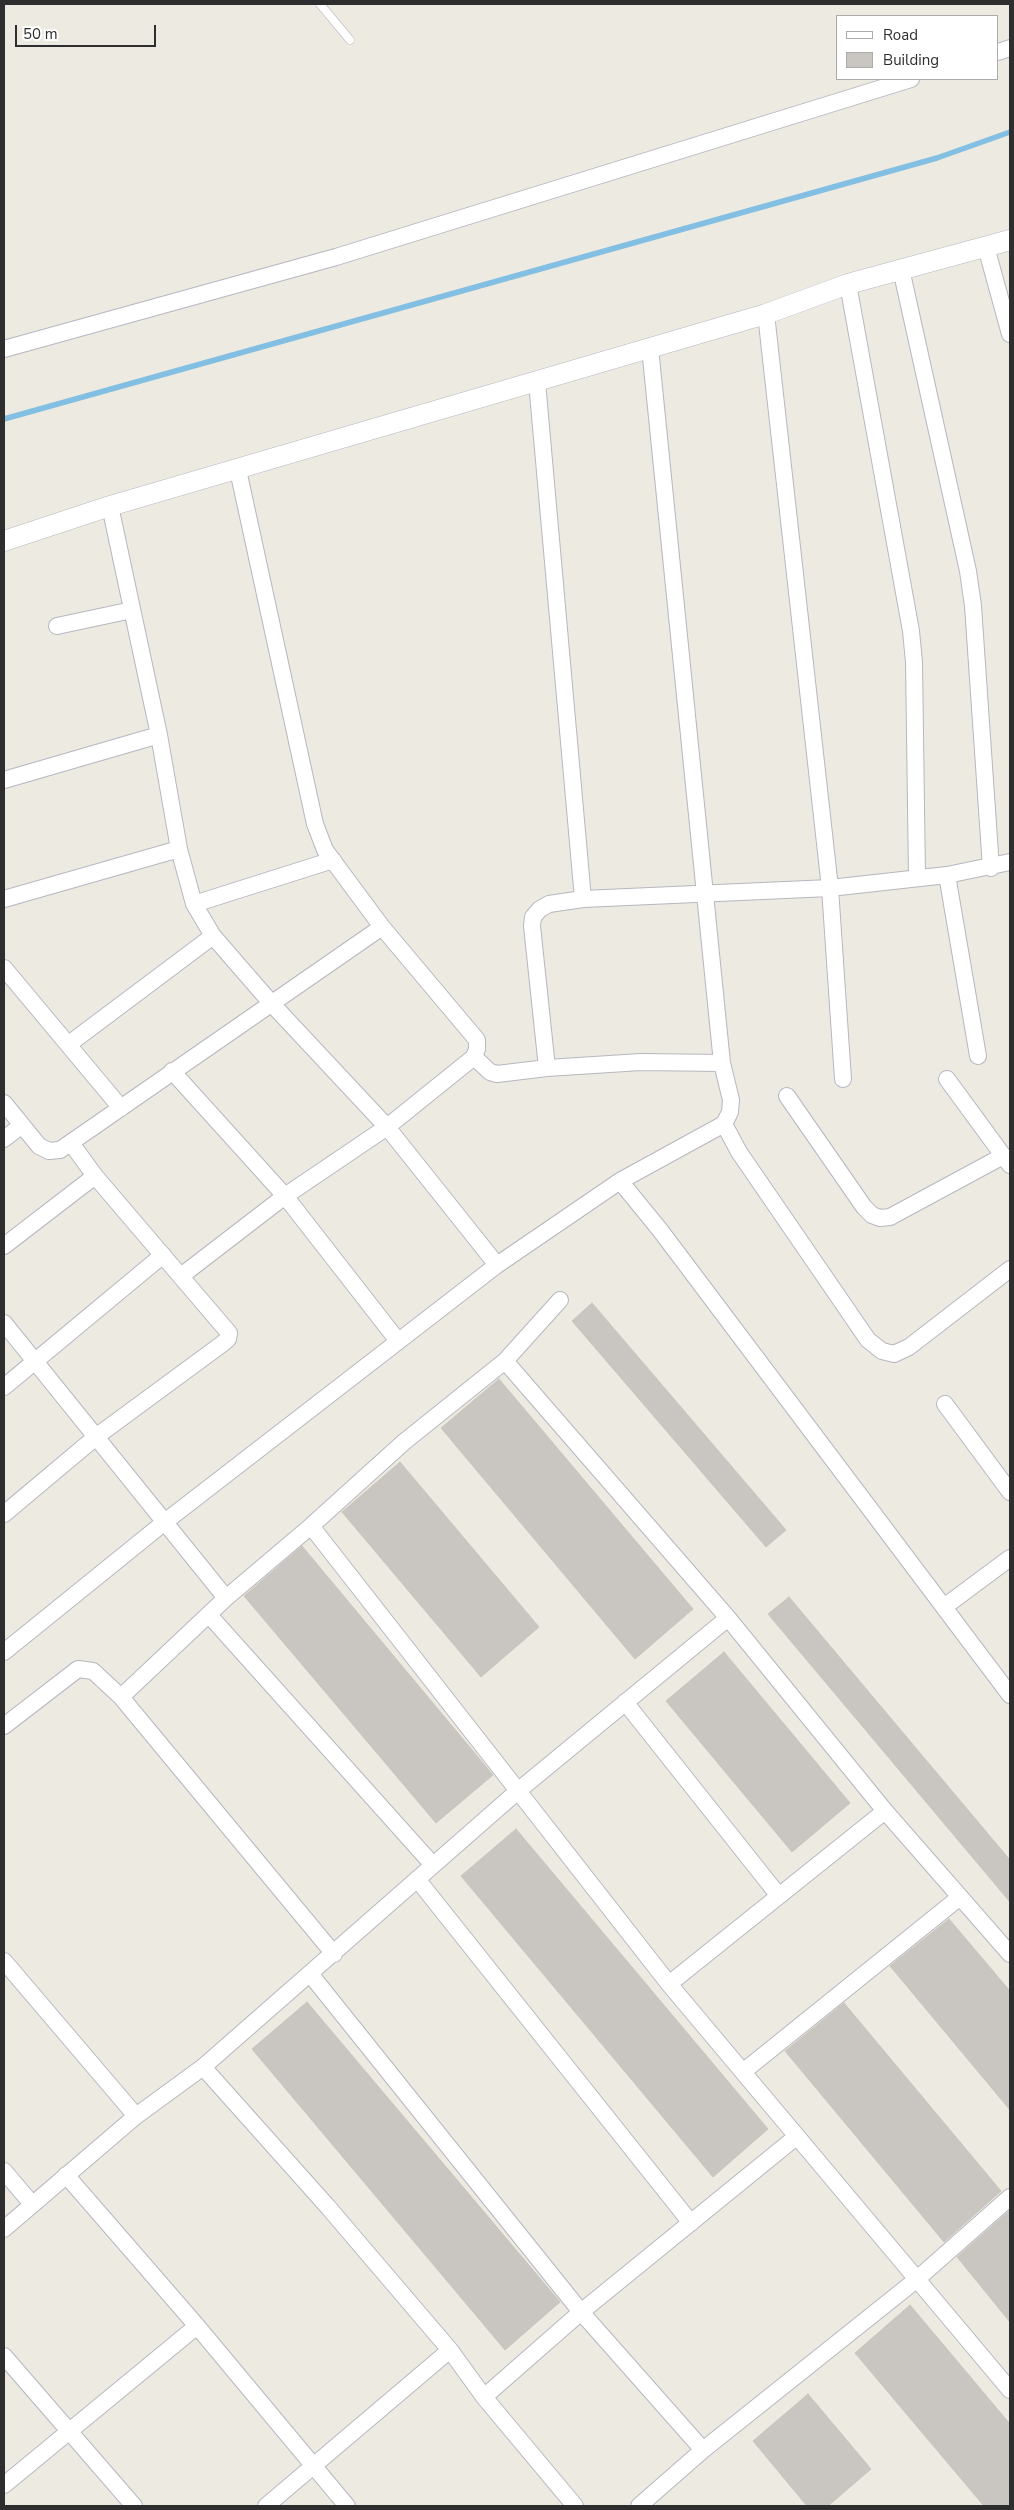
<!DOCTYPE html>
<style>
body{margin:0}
#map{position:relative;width:1014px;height:2510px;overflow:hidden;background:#edeae2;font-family:"Nunito Sans",sans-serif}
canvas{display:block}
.frame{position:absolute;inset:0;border:5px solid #2e2e2e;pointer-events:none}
.legend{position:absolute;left:836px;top:15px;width:162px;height:65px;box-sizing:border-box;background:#fff;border:1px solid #ababab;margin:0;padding:6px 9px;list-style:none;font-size:15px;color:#2e2e2e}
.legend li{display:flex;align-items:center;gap:10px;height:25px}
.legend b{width:25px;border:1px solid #ababab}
.scale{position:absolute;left:15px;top:25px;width:141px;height:22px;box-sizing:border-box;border:2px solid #2e2e2e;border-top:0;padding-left:6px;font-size:15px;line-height:18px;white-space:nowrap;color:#2e2e2e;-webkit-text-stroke:4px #fff;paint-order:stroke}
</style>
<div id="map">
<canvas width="1014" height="2510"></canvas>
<div class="frame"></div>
<ul class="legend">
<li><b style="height:6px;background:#fff"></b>Road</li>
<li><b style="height:14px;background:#c9c6c1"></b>Building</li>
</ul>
<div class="scale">50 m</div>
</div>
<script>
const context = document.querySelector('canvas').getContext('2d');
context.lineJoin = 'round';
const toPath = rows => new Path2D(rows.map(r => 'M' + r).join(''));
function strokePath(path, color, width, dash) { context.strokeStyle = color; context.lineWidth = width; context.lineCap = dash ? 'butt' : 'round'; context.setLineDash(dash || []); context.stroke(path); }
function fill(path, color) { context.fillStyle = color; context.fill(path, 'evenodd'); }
strokePath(toPath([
 [4,419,937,158,1010,132]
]), '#83bfe2', 5.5);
const building = toPath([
 [592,1303,786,1530,766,1547,572,1321,592,1303],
 [499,1379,693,1609,635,1659,441,1428,499,1379],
 [400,1462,539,1627,481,1677,342,1512,400,1462],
 [302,1546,493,1775,436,1823,244,1596,302,1546],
 [789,1597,1010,1860,1010,1902,768,1614,789,1597],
 [724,1652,850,1803,792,1852,666,1701,724,1652],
 [516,1829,768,2129,713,2177,461,1876,516,1829],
 [949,1919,1010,1991,1010,2110,890,1966,949,1919],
 [307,2002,560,2302,505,2350,252,2049,307,2002],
 [844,2003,1001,2191,944,2242,785,2051,844,2003],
 [1010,2210,1010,2322,957,2257,1010,2210],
 [910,2305,1010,2424,1010,2506,984,2506,855,2353,910,2305],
 [808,2394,871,2469,828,2506,807,2506,753,2441,808,2394]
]);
fill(building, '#c9c6c1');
strokePath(building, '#c9c5bc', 1);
const service = toPath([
 [320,4,350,40]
]);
const minor = toPath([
 [998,52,1010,48],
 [986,247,1010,334],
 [901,269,968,571,973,606,991,868],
 [848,284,911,631,914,662,917,877],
 [766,314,830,888,843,1079],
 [4,349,336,257,911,79],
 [537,382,583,899],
 [110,506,159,735,179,849,194,904,213,936,272,1004,387,1127,497,1265],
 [57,626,132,610],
 [4,780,159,735],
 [947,875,978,1056],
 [4,899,179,849],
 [194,904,333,860],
 [4,968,121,1108],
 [69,1044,213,936],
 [474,1057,490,1072,497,1074,547,1068,532,926,533,917,540,909,549,904,583,899,830,888,947,875,1010,862],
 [547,1068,641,1062,722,1063],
 [172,1071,285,1196,398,1341],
 [947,1079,1010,1165],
 [787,1096,864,1207,872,1215,880,1218,890,1217,1003,1156],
 [4,1103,39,1146,49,1151,60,1150,382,927],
 [724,1124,739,1152,868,1340,882,1351,894,1354,909,1347,1010,1269],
 [4,1139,22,1125],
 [620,1181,660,1230,1010,1695],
 [4,1246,95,1176],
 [181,1276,285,1196,387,1127,474,1057,477,1049,477,1040,382,927,325,850,315,824,238,470],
 [4,1323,226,1598],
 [505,1361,728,1618,885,1811,1010,1954],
 [4,1387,163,1255],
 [945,1404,1010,1492],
 [4,1514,97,1436,222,1344,228,1339,229,1333,95,1176,71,1143],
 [311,1526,669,1984,1010,2390],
 [944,1607,1010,1558],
 [209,1615,433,1865],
 [4,1652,166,1521,497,1265,620,1181,724,1124,730,1112,731,1100,722,1063,650,348],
 [121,1697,226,1598,311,1526,404,1442,505,1361,560,1300],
 [625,1702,779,1896],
 [4,1726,78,1669,93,1671,121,1697,334,1954],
 [417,1879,691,2223],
 [4,1961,136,2116],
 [311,1975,581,2312,703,2450],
 [669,1984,885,1811],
 [203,2067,328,2207,450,2350,484,2397,575,2506],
 [744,2071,960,1897],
 [4,2171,32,2204],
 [66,2175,197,2326,347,2506],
 [4,2229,136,2116,203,2067,519,1790,728,1618],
 [4,2356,134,2506],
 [484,2397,581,2312,796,2137],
 [4,2485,197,2326],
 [266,2506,450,2350],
 [639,2506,703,2450,916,2280,1010,2197]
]);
const tertiary = toPath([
 [4,541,110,506,766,314,848,284,1010,240]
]);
strokePath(service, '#b6b7c0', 9);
strokePath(minor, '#b6b7c0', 18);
strokePath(tertiary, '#b6b7c0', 21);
strokePath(service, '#fff', 8);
strokePath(minor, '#fff', 16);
strokePath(tertiary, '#fff', 20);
</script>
